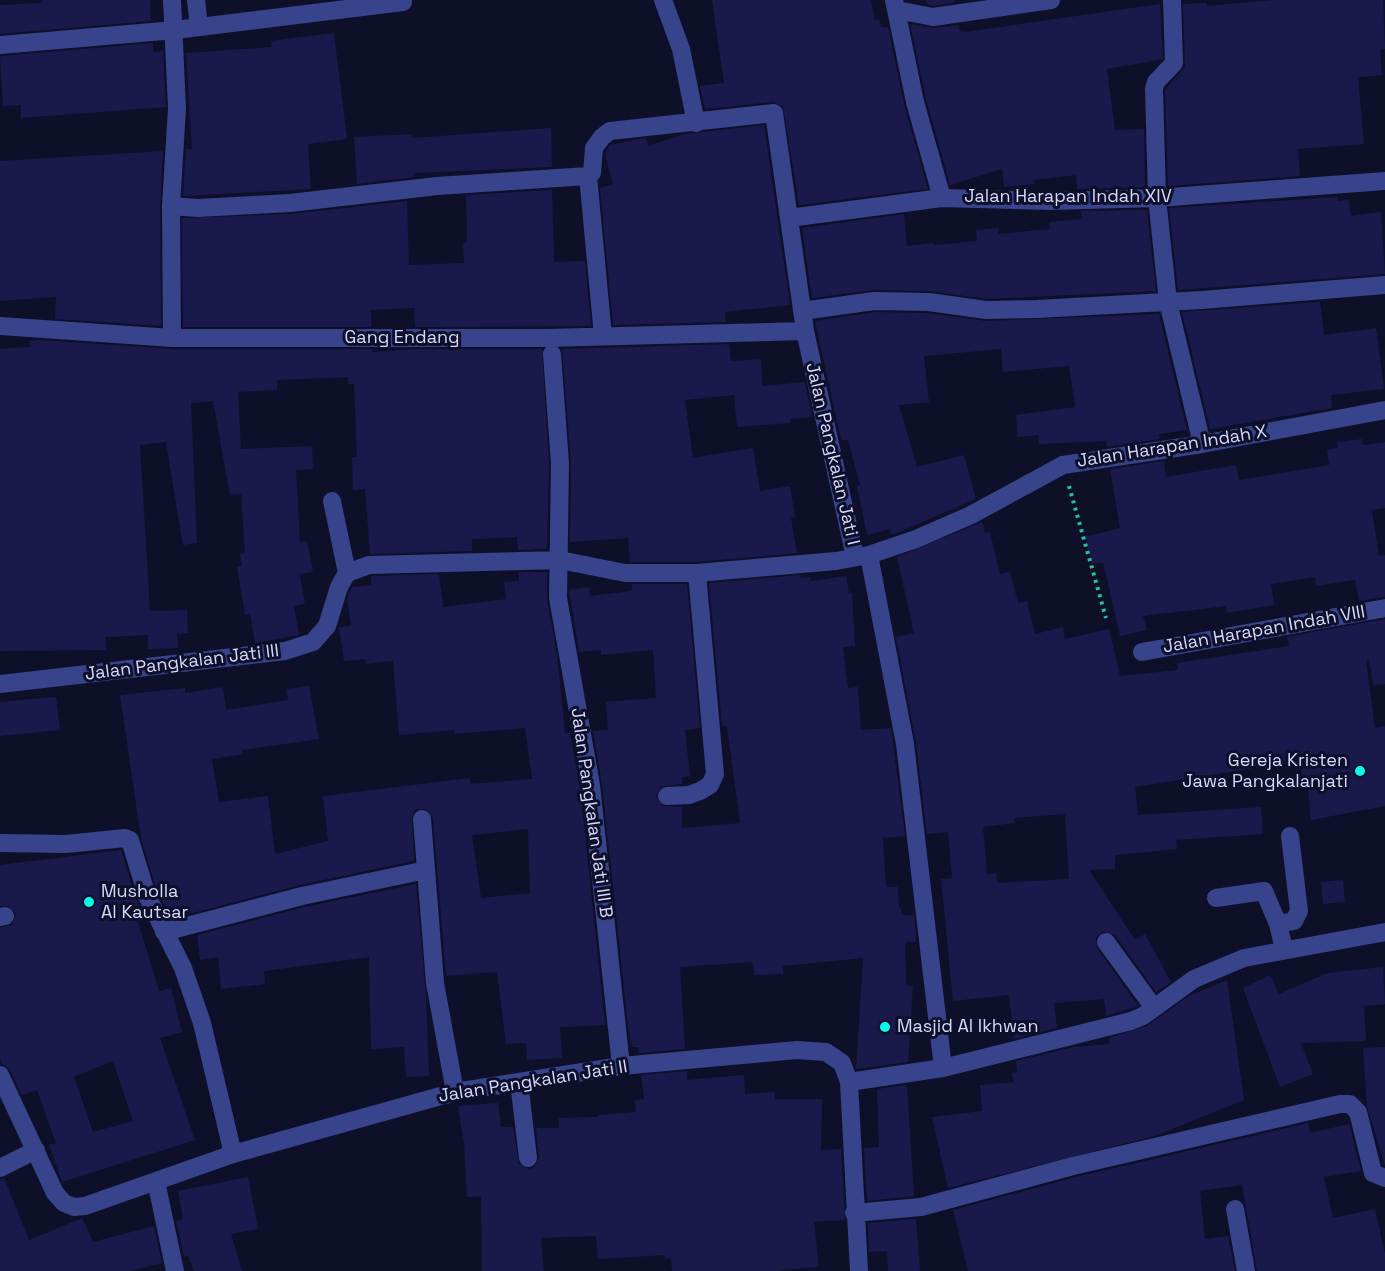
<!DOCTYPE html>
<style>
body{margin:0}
canvas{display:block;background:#0e0f29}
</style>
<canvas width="1385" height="1271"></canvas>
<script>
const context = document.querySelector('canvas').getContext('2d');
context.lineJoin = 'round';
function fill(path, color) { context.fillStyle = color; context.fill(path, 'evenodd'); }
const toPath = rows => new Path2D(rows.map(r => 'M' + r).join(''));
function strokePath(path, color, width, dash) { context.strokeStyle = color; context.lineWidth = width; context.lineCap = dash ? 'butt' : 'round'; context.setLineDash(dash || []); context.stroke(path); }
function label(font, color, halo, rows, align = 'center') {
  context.font = font + ' "Space Grotesk",sans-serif'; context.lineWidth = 6; context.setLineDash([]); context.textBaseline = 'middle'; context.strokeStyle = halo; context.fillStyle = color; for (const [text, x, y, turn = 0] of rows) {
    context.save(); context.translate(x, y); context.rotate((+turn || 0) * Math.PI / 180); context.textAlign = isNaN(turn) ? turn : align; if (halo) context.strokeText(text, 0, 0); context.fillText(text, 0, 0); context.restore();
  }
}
fill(toPath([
 [42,0,150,0,151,21,0,34,0,5,42,3],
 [712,0,871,0,875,20,879,19,881,27,888,27,904,104,928,189,799,205,783,106,773,102,705,109,700,86,724,83],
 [926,0,955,0,955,2,933,6,927,4],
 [1274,0,1383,0,1385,49,1380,50,1382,75,1358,77,1364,144,1298,149,1300,176,1168,186,1165,90,1185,67,1183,4,1207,3,1207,6],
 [1160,4,1163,59,1107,69,1115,130,1144,129,1145,187,1077,189,1076,175,1034,180,1035,184,1004,187,1002,169,950,185,926,99,910,24,934,28,959,25,960,31,965,32],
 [334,33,347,139,308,144,311,189,183,196,186,149,192,149,186,53,272,47,271,41],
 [153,43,153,52,163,51,166,107,21,118,21,105,3,106,0,56],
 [764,125,790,305,725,312,726,322,613,325,600,188,613,184,605,154,610,145,646,138,648,146,684,134],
 [551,128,552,167,414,173,414,177,357,184,354,137,412,134,412,138],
 [163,151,160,206,161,326,55,319,56,297,0,301,0,161],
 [552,190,554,262,585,261,591,326,415,327,414,308,371,310,371,327,183,327,182,218,291,214,407,201,409,265,464,263,463,243,467,243,466,195],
 [1338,197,1338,201,1349,200,1351,216,1381,212,1385,274,1178,290,1169,208],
 [1147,210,1156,291,987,299,929,291,874,290,812,298,802,228,904,214,907,246,934,243,934,245,977,241,976,230,998,228,998,234,1050,229,1049,222,1082,219,1081,211],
 [1320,302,1324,335,1376,328,1384,389,1331,395,1332,408,1210,429,1182,312],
 [875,312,928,313,986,321,1159,314,1187,430,1159,434,1160,439,1107,447,1106,441,1039,444,1038,435,1018,437,1016,415,1075,407,1069,366,1003,372,1001,349,924,356,929,402,899,405,917,467,964,455,976,499,892,535,890,529,867,535,857,486,860,485,848,440,841,440,815,321],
 [41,340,172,349,372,349,372,352,416,349,542,349,549,464,547,549,518,550,517,537,472,539,472,551,370,554,365,489,353,490,352,457,357,457,354,384,348,384,348,377,277,380,277,390,238,392,241,449,312,446,313,469,296,470,300,542,307,541,313,572,300,574,305,604,294,606,299,635,255,643,250,614,245,615,237,567,242,566,240,554,245,553,241,494,230,495,213,401,191,403,197,543,183,545,166,442,140,445,150,611,187,610,188,633,177,634,178,648,148,649,148,635,105,637,106,650,0,651,0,349,30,347,29,341],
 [729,344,731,361,761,359,762,386,805,382,812,417,790,419,790,423,737,427,734,395,685,400,693,458,753,448,760,491,790,486,795,517,791,518,797,553,697,562,630,562,628,538,570,542,571,463,562,349],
 [1362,439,1363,445,1385,442,1385,508,1372,510,1379,556,1385,555,1385,597,1359,601,1355,580,1316,586,1315,577,1271,584,1274,605,1227,613,1226,606,1143,616,1147,630,1120,636,1103,562,1092,564,1085,537,1120,528,1110,469,1164,461,1166,477,1236,465,1239,480,1329,465,1327,450,1338,448,1337,442],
 [982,522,985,533,990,532,1000,574,1010,572,1018,603,1027,601,1035,634,1063,627,1065,639,1109,629,1120,676,1178,670,1177,663,1289,646,1287,637,1385,619,1385,684,1373,685,1369,659,1366,660,1375,728,1385,726,1385,806,1311,820,1307,778,1302,778,1300,761,1135,787,1138,815,1261,807,1263,834,1176,840,1177,849,1115,855,1115,869,1089,870,1135,940,1145,934,1171,982,1156,992,1115,935,1104,931,1096,937,1097,948,1138,1006,1106,1016,1104,999,1054,1003,1057,1028,1014,1039,1009,995,953,1001,941,879,952,878,948,832,927,834,916,743,896,637,914,633,897,557],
 [1065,814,1069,879,997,883,996,873,987,874,983,827,1014,823,1014,818],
 [519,572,547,572,547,600,557,655,565,733,570,733,580,787,605,1025,560,1027,562,1058,527,1060,526,1043,506,1044,497,972,446,976,433,818,426,809,416,809,412,815,414,861,300,885,193,913,170,916,157,892,141,838,120,695,185,688,185,693,223,687,226,710,288,700,286,689,309,686,319,739,242,750,243,754,212,759,219,802,268,796,275,854,328,841,323,796,470,778,470,784,532,779,525,728,454,734,454,730,399,735,393,661,366,664,365,659,344,661,339,627,351,626,347,598,352,587,371,585,371,576,439,574,443,607,506,599,504,582,519,581],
 [528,829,530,893,481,898,472,835],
 [800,575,801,578,810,577,811,581,846,576,849,593,852,593,855,646,843,647,848,688,858,687,861,730,891,728,905,836,883,838,886,887,898,887,899,908,901,908,902,915,914,915,916,938,916,942,905,942,906,985,913,986,908,1062,856,1069,863,958,783,966,783,974,754,975,753,962,680,967,685,1049,639,1053,638,1047,632,1047,628,1026,602,784,593,731,608,730,606,702,656,698,653,650,601,655,601,650,579,652,569,590,589,587,590,596,632,591,632,584,687,584,700,728,685,730,690,776,682,777,682,784,661,786,656,796,662,806,682,807,682,828,740,823,727,726,722,726,709,583],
 [56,697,60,730,0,736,0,702],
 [121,850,136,899,147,920,138,922,159,991,171,988,182,1032,160,1038,195,1140,62,1182,49,1145,56,1143,37,1090,22,1095,10,1070,2,1064,0,1057,0,928,12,925,16,914,9,906,0,906,0,865],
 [113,1061,133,1121,93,1132,74,1077],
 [1343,880,1345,902,1323,904,1321,882],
 [416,884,426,997,429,1076,406,1077,404,1047,371,1049,369,957,264,971,265,984,221,989,218,957,200,960,197,935,305,907],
 [1383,967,1385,1004,1364,1006,1366,1041,1301,1043,1313,1074,1280,1087,1243,988,1270,975,1279,994,1327,973],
 [1227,980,1244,1100,1155,1136,948,1188,932,1117,982,1111,980,1085,1014,1082,1012,1073,1017,1072,1016,1061,1074,1047,1109,1044,1109,1038,1147,1026,1189,996],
 [1385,1047,1385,1166,1367,1107,1363,1048],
 [687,1071,687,1080,744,1075,745,1094,775,1092,775,1099,822,1099,821,1150,841,1149,845,1220,814,1222,819,1267,773,1271,672,1271,671,1258,665,1259,665,1255,598,1259,596,1236,541,1238,544,1271,482,1271,481,1196,467,1197,464,1143,458,1106,498,1103,501,1127,513,1127,519,1164,530,1169,535,1167,539,1157,536,1128,559,1128,559,1118,598,1117,598,1115,636,1112,635,1100,644,1099,641,1075],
 [907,1085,914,1196,867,1201,864,1148,879,1147,877,1089],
 [1308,1123,1310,1133,1349,1124,1361,1171,1324,1177,1333,1218,1375,1209,1385,1254,1385,1271,1257,1271,1242,1185,1200,1191,1205,1239,1228,1236,1235,1271,968,1271,953,1210,1076,1177],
 [248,1177,258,1229,231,1234,242,1271,194,1271,188,1256,184,1257,176,1221,183,1219,178,1191],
 [4,1178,29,1240,82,1218,93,1242,154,1226,162,1263,129,1271,0,1271,0,1179],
 [916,1219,920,1271,888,1271,887,1251,869,1252,868,1223]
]), '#1a194b');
strokePath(toPath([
 [1069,486,1106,618]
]), '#28c19b', 4, [3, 4.5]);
strokePath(toPath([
 [172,0,177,108,171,206,172,338],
 [196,0,199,27],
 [663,0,681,49,696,123],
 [894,0,915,102,942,198],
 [1172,0,1174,63,1156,82,1154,89,1157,198,1168,302,1202,444],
 [897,10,933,17,1051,0],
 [0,45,175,30,403,2],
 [171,206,198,208,290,203,437,186,588,176],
 [789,218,942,198,1050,201,1157,198,1385,181],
 [802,311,874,301,929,302,986,310,1037,309,1202,300,1385,285],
 [0,326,172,338,548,338,805,331],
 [603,336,588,176,592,173,594,148,602,137,610,131,774,113,805,331,855,557],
 [552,354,560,464,558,598,591,785,621,1066],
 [332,501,347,573],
 [1142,652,1385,608],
 [0,684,285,651,313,642,327,626,339,587,347,573,369,565,560,560,625,573,697,573,836,561,869,555,916,539,971,515,1063,465,1202,444,1385,410],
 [667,796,689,795,700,791,710,785,715,774,697,573],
 [422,819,435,983,455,1092],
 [0,843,66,844,125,838,130,840,147,896,183,968,202,1023,233,1154],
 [1216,898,1264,891,1278,924],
 [0,917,5,916],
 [164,932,302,896,426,870],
 [1106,942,1154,1008],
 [1284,949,1278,924,1294,921,1299,911,1290,836],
 [943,1068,1131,1021,1143,1016,1194,979,1244,958,1385,932],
 [0,1075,55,1193,64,1203,74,1207,85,1206,233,1154,455,1092,621,1066,797,1050,826,1052,842,1063,849,1082,859,1271],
 [519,1082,528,1158],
 [849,1082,943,1068,905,744,869,555],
 [0,1168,36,1150],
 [156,1181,175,1271],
 [1235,1209,1246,1271],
 [854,1213,921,1207,1073,1166,1340,1104,1350,1104,1358,1112,1373,1173,1385,1178]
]), '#37438a', 18);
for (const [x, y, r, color] of [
 [1360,771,6,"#02ffe9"],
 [89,902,6,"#02ffe9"],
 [885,1027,6,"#02ffe9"]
]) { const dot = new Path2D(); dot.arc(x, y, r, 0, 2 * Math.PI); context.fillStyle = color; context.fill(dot); strokePath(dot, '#0e0f29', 2); }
label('18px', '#d6d9ff', '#0e0f29', [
 ["Jalan Harapan Indah XIV",1068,197],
 ["Gang Endang",402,338],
 ["Jalan Harapan Indah X",1172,447,-9],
 ["Jalan Pangkalan Jati I",832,454,77],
 ["Jalan Harapan Indah VIII",1264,630,-10],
 ["Jalan Pangkalan Jati III",182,663,-7],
 ["Jalan Pangkalan Jati III B",591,813,82],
 ["Jalan Pangkalan Jati II",533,1082,-9]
]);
label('18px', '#d6d9ff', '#0e0f29', [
 ["Gereja Kristen",1348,761,"right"],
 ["Jawa Pangkalanjati",1348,782,"right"],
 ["Musholla",101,892],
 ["Al Kautsar",101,913],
 ["Masjid Al Ikhwan",897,1027]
], 'left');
</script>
